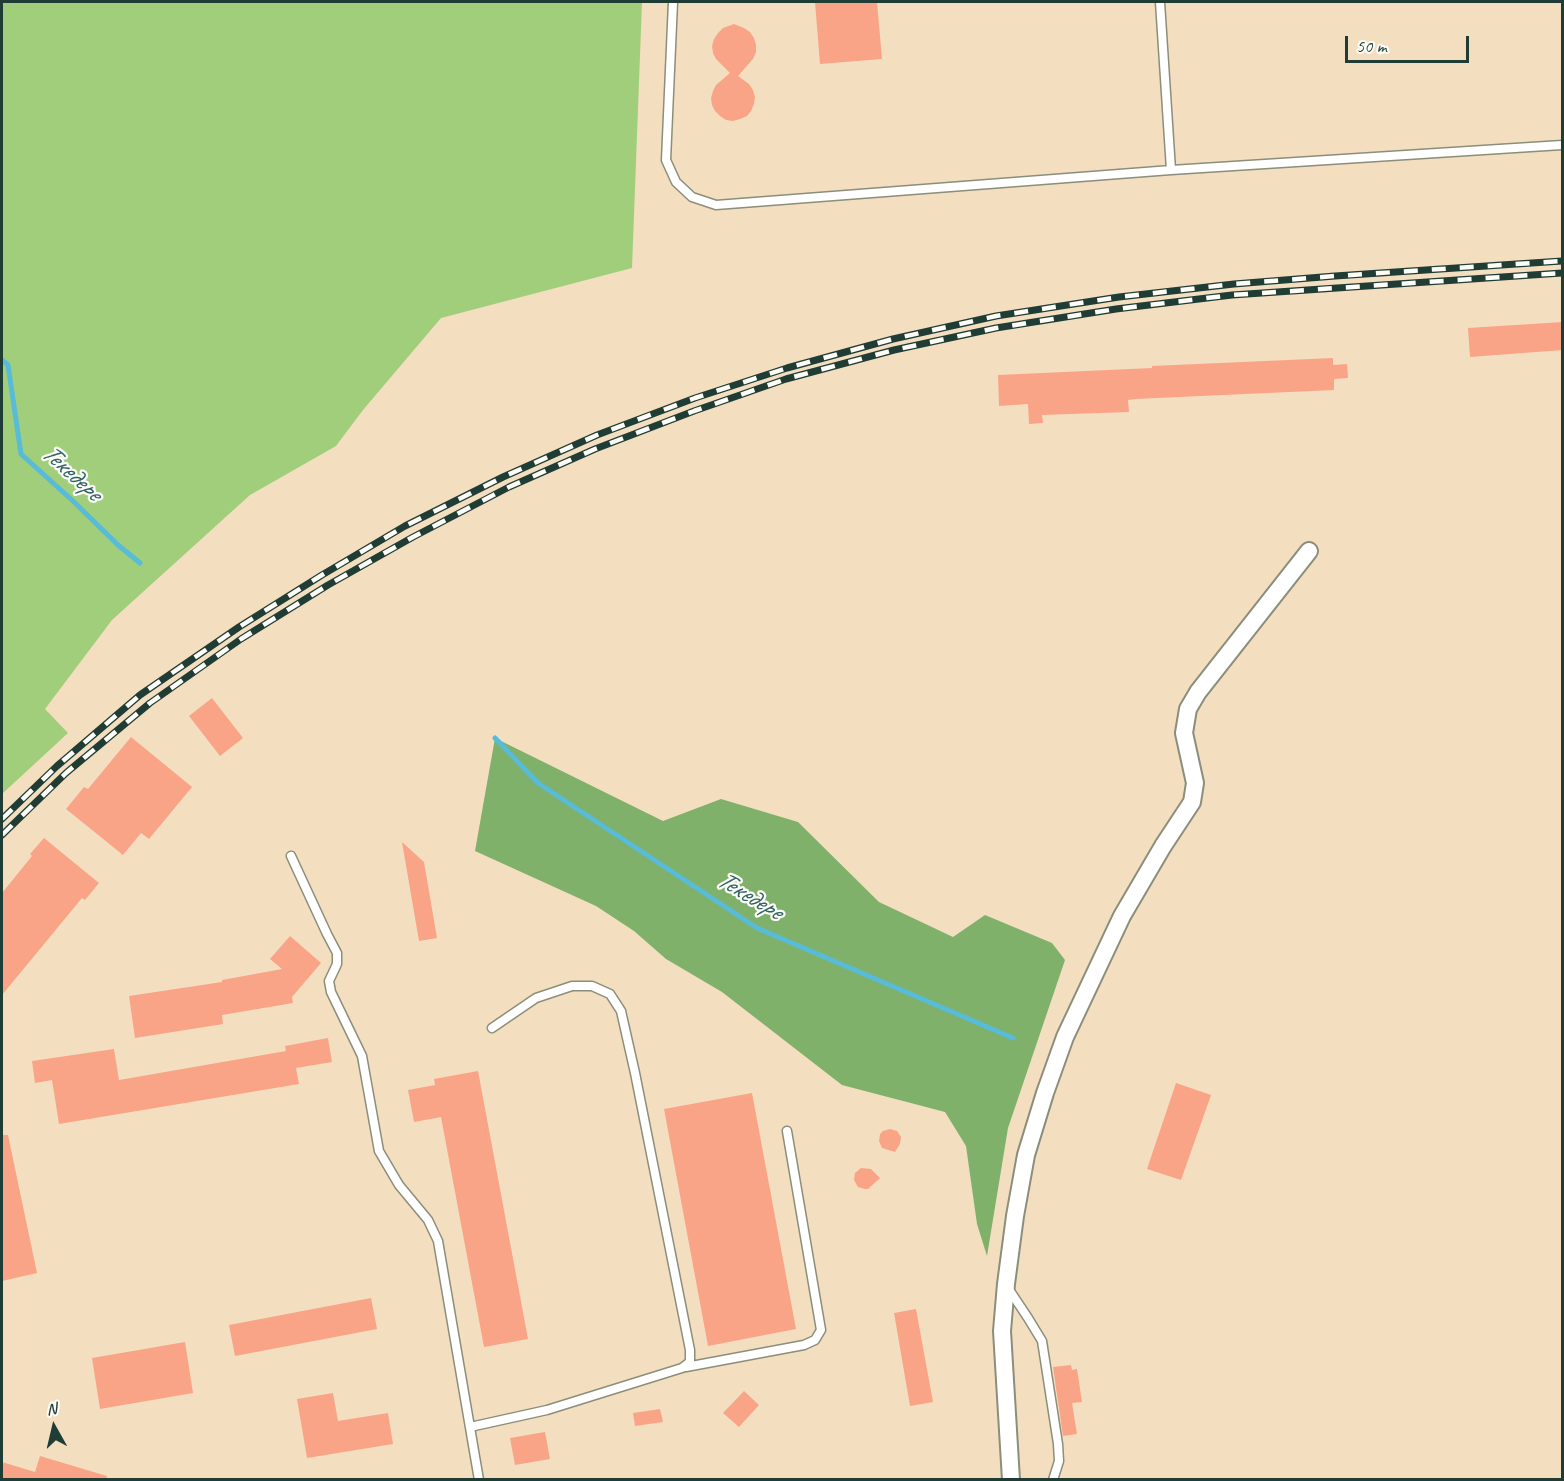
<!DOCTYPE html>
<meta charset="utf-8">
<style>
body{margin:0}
#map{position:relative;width:1564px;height:1481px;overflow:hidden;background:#f4dec0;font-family:Caveat,sans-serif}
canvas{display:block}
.frame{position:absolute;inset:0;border:3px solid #1f3d34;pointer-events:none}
.north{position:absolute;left:24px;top:1397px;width:60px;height:60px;-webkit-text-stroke:4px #fdfcf7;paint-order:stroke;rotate:352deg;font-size:16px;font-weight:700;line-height:24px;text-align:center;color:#1f3d34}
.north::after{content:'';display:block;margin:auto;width:21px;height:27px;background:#1f3d34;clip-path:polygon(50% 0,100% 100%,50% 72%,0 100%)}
.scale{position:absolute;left:1345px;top:36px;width:124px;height:27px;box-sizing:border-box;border:3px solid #1f3d34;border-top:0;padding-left:8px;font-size:18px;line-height:21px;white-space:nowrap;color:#1f3d34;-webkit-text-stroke:4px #fdfcf7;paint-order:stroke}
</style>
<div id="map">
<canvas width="1564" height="1481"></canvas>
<div class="frame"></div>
<div class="north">N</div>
<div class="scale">50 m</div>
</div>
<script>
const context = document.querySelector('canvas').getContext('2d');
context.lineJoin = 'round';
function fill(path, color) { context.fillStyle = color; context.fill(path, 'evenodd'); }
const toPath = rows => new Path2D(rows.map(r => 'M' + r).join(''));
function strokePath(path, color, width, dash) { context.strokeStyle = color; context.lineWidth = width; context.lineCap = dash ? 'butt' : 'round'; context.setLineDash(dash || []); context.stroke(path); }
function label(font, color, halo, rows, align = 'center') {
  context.font = font + ' Caveat,sans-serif'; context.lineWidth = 4.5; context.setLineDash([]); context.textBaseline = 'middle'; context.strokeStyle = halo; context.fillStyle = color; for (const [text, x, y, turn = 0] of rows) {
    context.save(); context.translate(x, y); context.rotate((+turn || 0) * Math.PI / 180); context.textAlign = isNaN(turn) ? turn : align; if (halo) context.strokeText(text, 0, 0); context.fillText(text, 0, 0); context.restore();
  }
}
fill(toPath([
 [2,2,642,2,632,268,441,318,363,410,336,446,250,495,112,620,45,709,68,733,2,794]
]), '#a0ce7b');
fill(toPath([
 [495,738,663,821,721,799,798,822,879,902,953,937,985,915,1052,943,1065,960,1008,1128,987,1256,977,1224,966,1146,945,1112,842,1085,722,992,666,959,634,931,596,906,475,851]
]), '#80b16b');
strokePath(toPath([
 [2,360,8,365,21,454,73,501,118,545,140,563],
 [495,738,538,783,757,928,1013,1038]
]), '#58bbd7', 5);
fill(toPath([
 [815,2,877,2,882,59,820,64],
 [734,24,744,28,750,32,754,38,756,45,756,52,753,59,738,76,749,84,753,90,755,97,754,104,751,111,747,116,740,119,733,121,726,120,720,116,715,111,712,105,711,98,713,91,716,85,730,73,716,59,713,53,712,46,714,39,718,33,723,28],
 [1563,322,1563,350,1470,357,1468,328],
 [1333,358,1333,365,1347,364,1348,378,1334,379,1334,390,1135,399,1128,400,1129,412,1042,415,1043,423,1029,424,1028,404,999,406,998,375,1152,368,1152,366],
 [212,698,243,738,220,756,189,716],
 [131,737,192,787,149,839,141,833,123,855,66,809,84,787,88,789],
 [44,838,99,883,85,900,82,898,2,995,2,893,32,856,30,854],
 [402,842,424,862,437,938,419,941],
 [290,936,321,963,292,997,293,1003,222,1015,223,1024,135,1038,129,996,222,982,222,980,282,969,270,959],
 [328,1038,332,1062,296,1068,299,1084,59,1124,52,1080,35,1083,32,1061,114,1049,119,1080,286,1051,285,1046],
 [478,1071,528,1339,484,1347,441,1117,414,1122,408,1090,435,1085,434,1079],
 [1176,1083,1211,1095,1181,1180,1147,1169],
 [752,1093,796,1329,708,1346,664,1109],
 [890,1129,897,1131,901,1137,900,1144,895,1152,882,1148,879,1141,880,1134,883,1131],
 [2,1135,8,1135,37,1273,2,1281],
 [861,1168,871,1169,880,1178,868,1189,865,1189,858,1187,854,1180,855,1173],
 [371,1298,377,1329,235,1356,229,1325],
 [916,1309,933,1402,910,1406,894,1313],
 [185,1342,193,1393,100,1409,92,1358],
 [1071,1365,1072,1370,1077,1369,1082,1402,1072,1403,1077,1434,1063,1436,1053,1367],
 [744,1391,759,1405,739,1427,723,1413],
 [333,1393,338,1421,388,1413,393,1444,307,1458,297,1399],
 [660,1409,663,1422,635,1426,633,1413],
 [545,1432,550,1459,515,1465,510,1438],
 [40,1456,107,1476,106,1479,2,1479,2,1462,35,1472]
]), '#f9a487');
const service = toPath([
 [673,2,666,160,676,182,692,197,716,205,1171,170,1562,145],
 [1160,2,1171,170],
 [291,856,327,934,337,953,337,964,329,981,331,992,362,1056,379,1151,399,1185,428,1220,438,1241,479,1480],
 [1008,1288,1028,1318,1042,1341,1058,1444,1059,1461,1053,1480],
 [686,1367,804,1345,815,1340,821,1330,787,1131],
 [470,1427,547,1410,682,1368,690,1362,690,1350,635,1073,621,1011,610,994,592,986,572,986,536,998,492,1028]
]);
const minor = toPath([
 [1011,1480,1002,1331,1006,1284,1015,1216,1026,1155,1045,1093,1065,1037,1122,916,1163,846,1192,802,1195,783,1184,733,1188,709,1198,692,1309,551]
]);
strokePath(service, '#8a8e7a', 11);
strokePath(minor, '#8a8e7a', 20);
strokePath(service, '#fff', 8);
strokePath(minor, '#fff', 16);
const rail = toPath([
 [2,819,57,766,140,695,239,627,322,575,405,526,503,477,597,435,695,398,787,368,893,339,996,316,1119,297,1234,284,1335,276,1562,261],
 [2,835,66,773,150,703,241,639,328,585,413,537,509,487,595,449,694,411,786,379,894,350,996,328,1116,309,1232,295,1562,273]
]);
strokePath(rail, '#1f3d34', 7);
strokePath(rail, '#fdfcf7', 4.5, [14]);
label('italic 26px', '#306365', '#fdfcf7', [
 ["Текедере",71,473,42],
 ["Текедере",749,896,31]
]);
</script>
